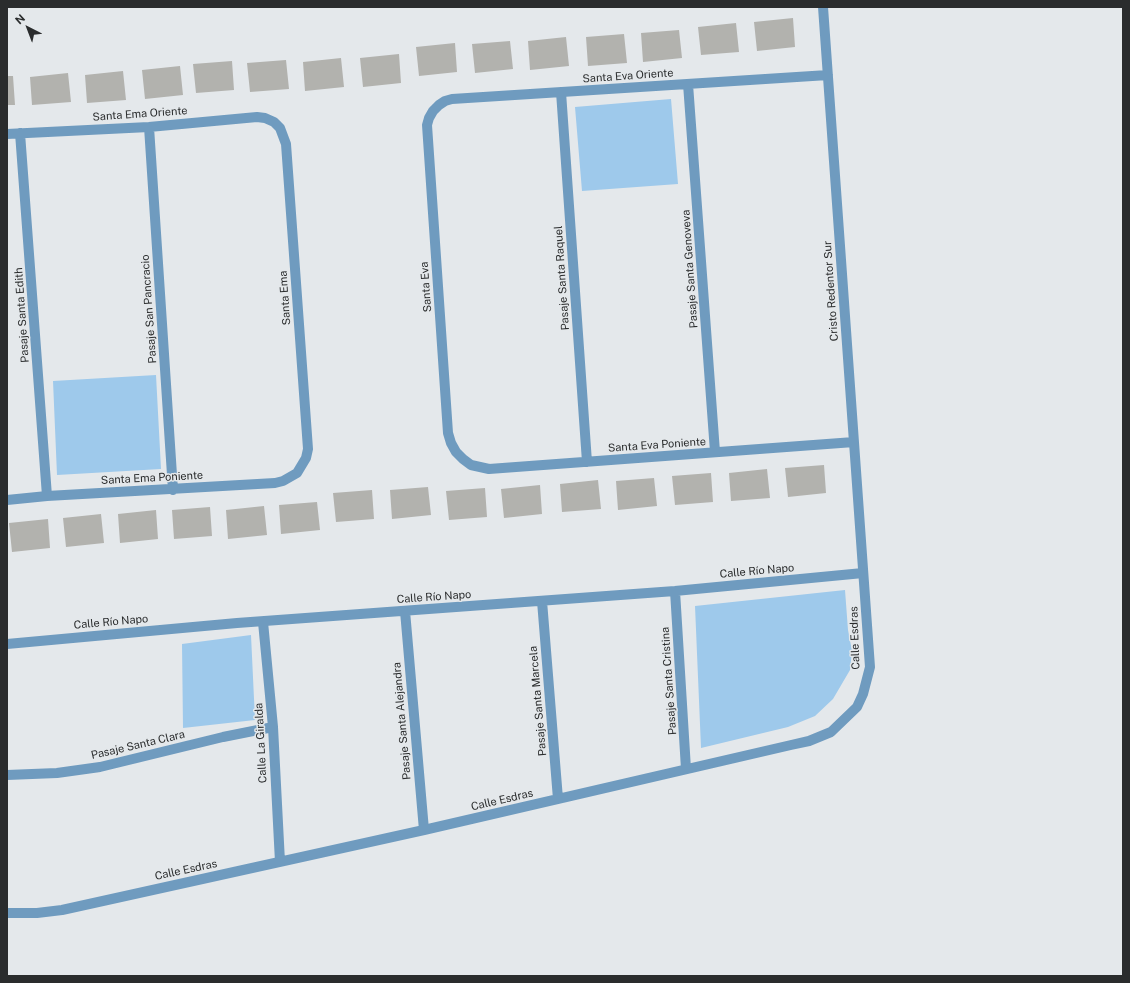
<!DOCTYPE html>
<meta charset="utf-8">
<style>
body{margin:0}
#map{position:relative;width:1130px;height:983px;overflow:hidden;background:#e4e8eb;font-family:"Public Sans",sans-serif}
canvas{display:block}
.frame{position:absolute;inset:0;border:8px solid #2a2c2d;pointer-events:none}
.north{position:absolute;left:8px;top:8px;width:40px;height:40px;-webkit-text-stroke:3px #e4e8eb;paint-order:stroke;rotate:318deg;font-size:11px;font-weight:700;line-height:16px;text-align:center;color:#2a2c2d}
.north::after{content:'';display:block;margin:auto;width:14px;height:18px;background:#2a2c2d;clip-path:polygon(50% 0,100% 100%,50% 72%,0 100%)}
</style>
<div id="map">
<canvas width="1130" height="983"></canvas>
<div class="frame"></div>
<div class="north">N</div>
</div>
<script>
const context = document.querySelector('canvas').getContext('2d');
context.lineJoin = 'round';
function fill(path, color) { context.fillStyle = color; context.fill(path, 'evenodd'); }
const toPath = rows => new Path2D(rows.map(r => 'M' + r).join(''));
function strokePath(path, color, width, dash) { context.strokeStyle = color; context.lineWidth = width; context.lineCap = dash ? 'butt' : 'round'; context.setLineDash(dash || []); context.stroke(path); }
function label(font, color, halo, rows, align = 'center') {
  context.font = font + ' "Public Sans",sans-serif'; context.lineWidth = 3; context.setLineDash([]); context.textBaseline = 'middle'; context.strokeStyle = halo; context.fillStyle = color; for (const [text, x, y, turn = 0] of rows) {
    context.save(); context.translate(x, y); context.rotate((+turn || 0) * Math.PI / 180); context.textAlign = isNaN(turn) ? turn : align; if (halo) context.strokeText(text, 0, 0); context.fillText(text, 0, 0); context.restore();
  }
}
fill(toPath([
 [671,99,678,184,582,191,575,107],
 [156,375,161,469,57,475,53,381],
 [845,590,848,630,852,651,850,670,833,699,815,716,788,727,701,748,695,606],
 [251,635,255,720,183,728,182,644]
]), '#9ec9eb');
fill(toPath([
 [793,18,795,47,757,51,754,22],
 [736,23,739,52,701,55,698,27],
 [679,30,682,58,643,62,641,33],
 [624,34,627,63,588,66,586,37],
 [566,37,569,66,530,70,528,41],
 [510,41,513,69,475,73,472,44],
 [455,43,457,72,419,76,416,47],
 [399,54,401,83,363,87,360,58],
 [341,58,344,87,305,91,303,62],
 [286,60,289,89,250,92,247,63],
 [232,61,234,90,196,93,193,64],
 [180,66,183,95,145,99,142,70],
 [123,71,126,100,87,103,85,75],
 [68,73,71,102,32,105,30,77],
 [7,76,13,76,15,105,7,105],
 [824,465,826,493,788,497,785,468],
 [767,469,770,498,731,501,729,473],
 [711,473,713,502,675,505,672,476],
 [654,478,657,506,618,510,616,481],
 [598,480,601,509,562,512,560,484],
 [540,485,542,514,504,518,501,489],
 [428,487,431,515,392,519,390,490],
 [485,488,487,517,449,520,446,491],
 [372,490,374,519,336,522,333,493],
 [317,502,320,530,281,534,279,505],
 [264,506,267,535,228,539,226,510],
 [210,507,212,536,174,539,172,510],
 [156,510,158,539,120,543,118,514],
 [101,514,104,543,66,547,63,518],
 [48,519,50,548,12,552,9,523]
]), '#b2b2ae');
strokePath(toPath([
 [828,75,452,99,445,101,439,105,433,111,429,118,427,125,448,433,451,443,456,452,463,459,471,465,489,469,854,442],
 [688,84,715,452],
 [561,92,587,462],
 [149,127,173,490],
 [20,133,47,496],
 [7,134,149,127,257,117,265,118,274,122,280,128,286,144,308,449,306,458,297,473,283,481,275,483,47,496,7,500],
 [675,591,686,769],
 [542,601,558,799],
 [405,611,424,830],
 [263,622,273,727,280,862],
 [7,644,237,623,675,591,863,573],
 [7,775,57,773,100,767,223,737,273,727],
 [7,913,37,913,62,910,424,830,791,745,809,741,831,732,857,707,863,694,870,667,823,7]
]), '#6f9bbf', 10);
label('11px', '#2a2c2d', '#e4e8eb', [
 ["Santa Eva Oriente",628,76,-4],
 ["Santa Ema Oriente",140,114,-4],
 ["Pasaje Santa Genoveva",690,269,-94],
 ["Pasaje Santa Raquel",562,278,-94],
 ["Santa Eva",426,287,-94],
 ["Cristo Redentor Sur",831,291,-94],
 ["Santa Ema",285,298,-94],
 ["Pasaje San Pancracio",149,309,-94],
 ["Pasaje Santa Edith",22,315,-94],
 ["Santa Eva Poniente",657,445,-4],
 ["Santa Ema Poniente",152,478,-3],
 ["Calle Río Napo",757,571,-5],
 ["Calle Río Napo",434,597,-4],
 ["Calle Río Napo",111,622,-5],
 ["Calle Esdras",855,638,-92],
 ["Pasaje Santa Cristina",669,681,-94],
 ["Pasaje Santa Marcela",538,701,-95],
 ["Pasaje Santa Alejandra",402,721,-95],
 ["Calle La Giralda",261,743,-93],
 ["Pasaje Santa Clara",138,745,-13],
 ["Calle Esdras",502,800,-13],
 ["Calle Esdras",186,870,-12]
]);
</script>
